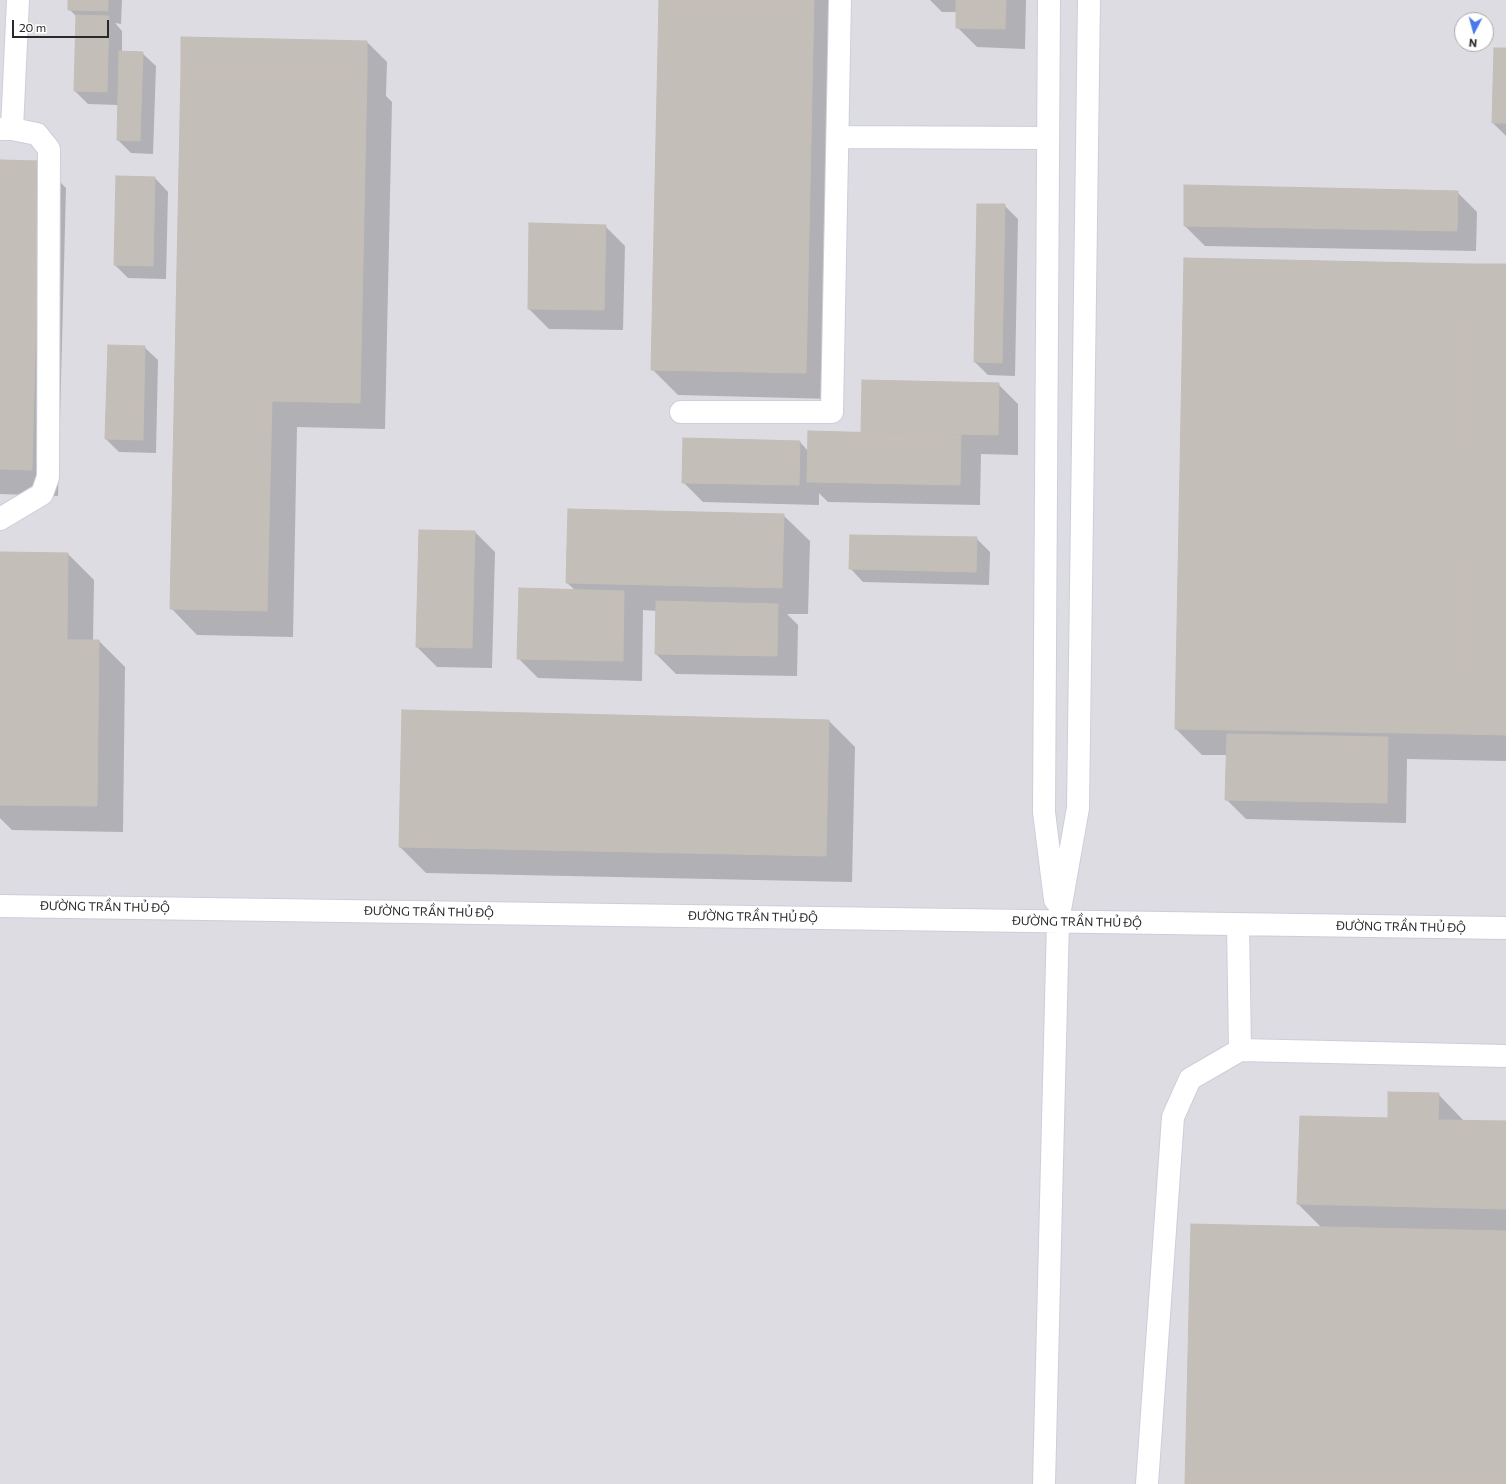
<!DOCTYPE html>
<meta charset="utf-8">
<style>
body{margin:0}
#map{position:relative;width:1506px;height:1484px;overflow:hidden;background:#eae2dc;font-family:Commissioner,sans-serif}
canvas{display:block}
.north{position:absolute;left:1454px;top:12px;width:40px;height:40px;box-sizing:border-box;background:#fff;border:1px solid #a9a9a9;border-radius:50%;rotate:186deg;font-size:11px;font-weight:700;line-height:16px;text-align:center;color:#292929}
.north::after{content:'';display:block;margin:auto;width:14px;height:18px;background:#487aec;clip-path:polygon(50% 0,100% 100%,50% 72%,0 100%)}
.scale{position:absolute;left:12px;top:20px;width:97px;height:18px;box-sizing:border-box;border:2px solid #292929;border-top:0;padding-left:5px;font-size:12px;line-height:14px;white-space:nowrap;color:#292929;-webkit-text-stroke:3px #fff;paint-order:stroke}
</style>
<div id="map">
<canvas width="1506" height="1484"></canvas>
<div class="north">N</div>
<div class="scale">20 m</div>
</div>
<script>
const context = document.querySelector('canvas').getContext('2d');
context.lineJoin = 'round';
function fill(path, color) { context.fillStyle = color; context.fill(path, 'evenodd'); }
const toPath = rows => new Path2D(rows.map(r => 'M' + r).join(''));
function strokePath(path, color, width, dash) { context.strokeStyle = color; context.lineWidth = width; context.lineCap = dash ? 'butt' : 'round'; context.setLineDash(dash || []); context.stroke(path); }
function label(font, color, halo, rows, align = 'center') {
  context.font = font + ' Commissioner,sans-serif'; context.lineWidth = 4; context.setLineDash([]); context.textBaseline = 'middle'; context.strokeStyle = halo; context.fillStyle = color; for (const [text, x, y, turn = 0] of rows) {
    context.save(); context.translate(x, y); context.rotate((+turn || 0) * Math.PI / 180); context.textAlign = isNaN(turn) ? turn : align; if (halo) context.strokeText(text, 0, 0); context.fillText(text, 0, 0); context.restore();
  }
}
fill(toPath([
 [0,0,1506,0,1506,1484,0,1484],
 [1462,20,1486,20,1486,44,1462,44]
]), '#dddce3');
fill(toPath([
 [69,0,122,0,121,24,115,23,122,31,122,52,142,53,156,66,153,154,131,153,118,140,118,105,88,104,75,91,77,17,69,9],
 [660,0,838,0,832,399,678,395,652,369],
 [930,0,1026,0,1025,49,977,47,957,27,957,12,942,12],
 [367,42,387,62,386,96,392,102,385,429,297,427,293,637,197,635,171,608],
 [1506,49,1506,136,1493,123],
 [0,161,40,162,66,188,58,496,0,494],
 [117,177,155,178,168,192,166,279,128,278,115,265],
 [1457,192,1477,212,1476,251,1205,246,1185,226],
 [978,205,1005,206,1018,219,1015,376,988,375,975,362],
 [605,226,625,246,623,330,549,329,529,309],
 [1506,265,1506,761,1407,759,1406,823,1246,819,1226,799,1227,755,1202,755,1176,729],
 [144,347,158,360,156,453,119,452,106,439],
 [863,381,998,384,1018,404,1018,455,981,454,980,505,828,502,819,493,819,505,703,502,683,482,800,442,808,451,862,433],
 [569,510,783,515,810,541,808,614,787,614,798,625,797,676,676,674,656,654,657,611,643,610,642,681,538,678,518,658,575,590,567,583],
 [475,532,495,552,492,668,437,667,417,647],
 [976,538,990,552,989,585,863,582,850,568],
 [0,553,68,554,94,580,93,641,99,641,125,667,123,832,12,830,0,818],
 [403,711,829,721,855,747,852,882,426,873,400,847],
 [1438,1094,1464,1121,1506,1122,1506,1484,1186,1484,1322,1228,1298,1204,1389,1119]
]), '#0003');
const building = toPath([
 [68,0,108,0,108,11,68,10,68,0],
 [659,0,814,0,806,373,651,370,659,0],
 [956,0,1006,0,1005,29,956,28,956,0],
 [76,15,109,16,107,92,74,91,76,15],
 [181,37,367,41,367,75,181,71,181,37],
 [1494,48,1506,48,1506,123,1492,123,1494,48],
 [119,51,143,52,140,141,117,140,119,51],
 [181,71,367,75,360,403,272,401,267,611,170,609,181,71],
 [0,160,40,161,32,470,0,469,0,160],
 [116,176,155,177,153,266,114,265,116,176],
 [1184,185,1458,191,1457,231,1184,226,1184,185],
 [977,204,1005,204,1002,363,974,362,977,204],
 [529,223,606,225,604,310,528,309,529,223],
 [1184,258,1469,264,1461,734,1175,729,1184,258],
 [1469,264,1506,264,1506,735,1461,734,1469,264],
 [108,345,145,346,143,440,105,439,108,345],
 [862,380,999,383,998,435,861,432,862,380],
 [808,431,961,435,960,485,807,482,808,431],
 [683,438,800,441,799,485,682,483,683,438],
 [568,509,784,514,782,588,566,583,568,509],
 [419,530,475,531,472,648,416,647,419,530],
 [850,535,977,537,976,572,849,569,850,535],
 [0,552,68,553,67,640,99,640,97,806,0,805,0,552],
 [519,588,624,591,623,661,517,659,519,588],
 [656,601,778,604,777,656,655,654,656,601],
 [402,710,829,720,826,856,399,847,402,710],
 [1227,734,1388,737,1387,803,1225,800,1227,734],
 [1388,1092,1439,1093,1438,1120,1506,1121,1506,1209,1297,1204,1300,1116,1388,1118,1388,1092],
 [1191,1224,1506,1231,1506,1484,1185,1484,1191,1224]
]);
fill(building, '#c3beb8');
strokePath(building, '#c5beb6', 1);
const minor = toPath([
 [1049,0,1044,812,1055,900],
 [0,129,12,129,37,134,49,149,48,477,42,494,0,519],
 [12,129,18,0],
 [838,137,1048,138],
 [681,412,832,412,840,0],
 [0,906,1506,928],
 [1238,924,1240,1050],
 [1044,1484,1058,921,1078,808,1089,0],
 [1147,1484,1173,1117,1190,1079,1240,1050,1506,1056]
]);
strokePath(minor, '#cacfda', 24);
strokePath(minor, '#fff', 22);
label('12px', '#292929', '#fff', [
 ["ĐƯỜNG TRẦN THỦ ĐỘ",105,907,1],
 ["ĐƯỜNG TRẦN THỦ ĐỘ",429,912,1],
 ["ĐƯỜNG TRẦN THỦ ĐỘ",753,917,1],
 ["ĐƯỜNG TRẦN THỦ ĐỘ",1077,922,1],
 ["ĐƯỜNG TRẦN THỦ ĐỘ",1401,927,1]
]);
</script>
